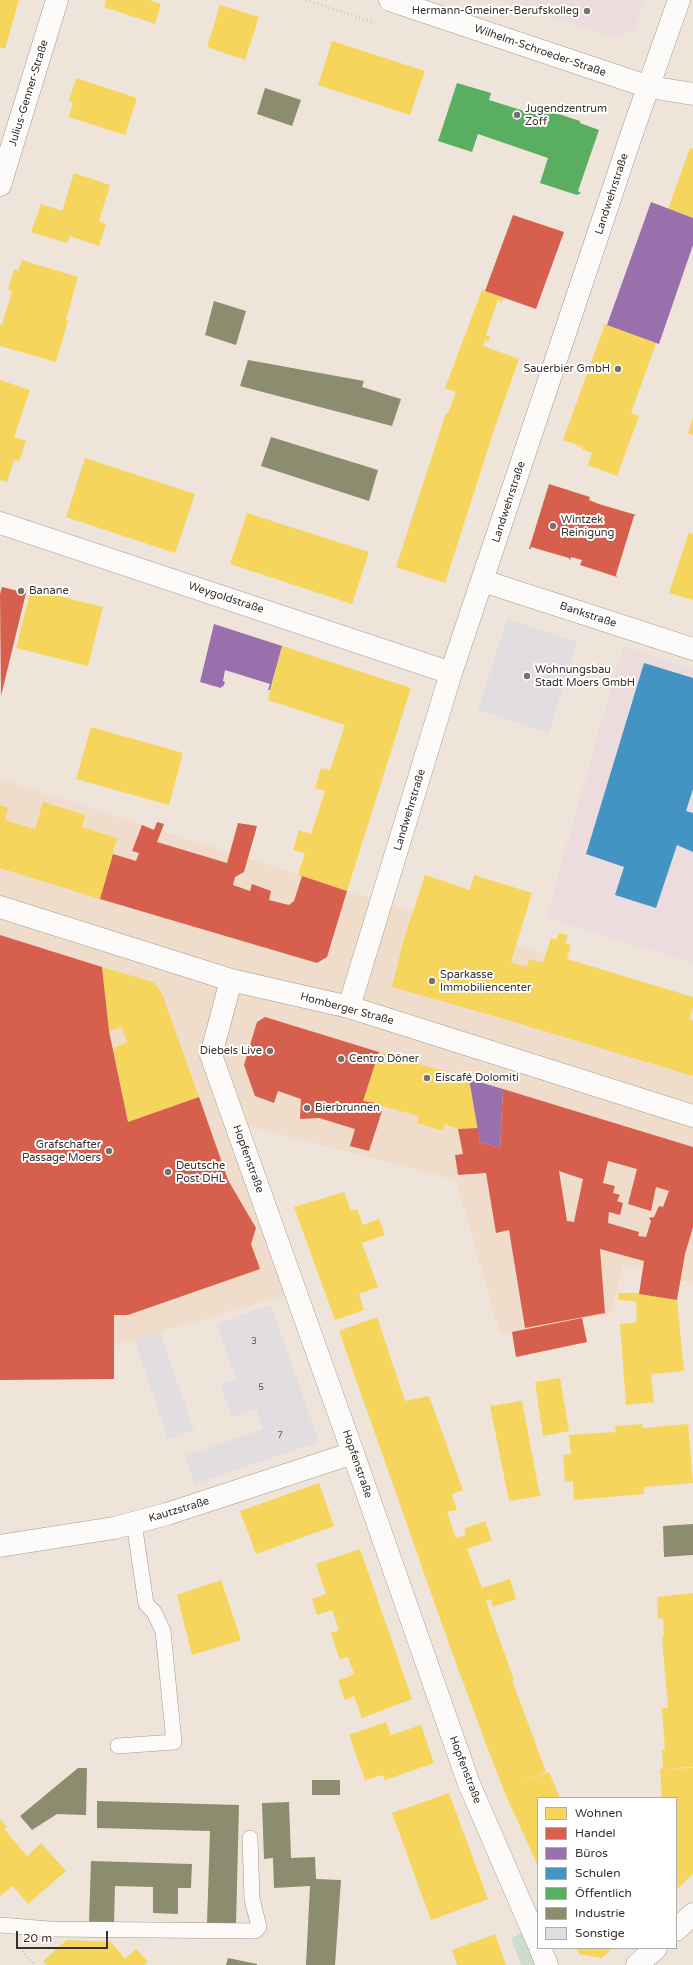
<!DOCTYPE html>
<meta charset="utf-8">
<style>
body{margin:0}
#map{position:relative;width:693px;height:1965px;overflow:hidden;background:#efe4d9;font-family:"Varela Round",sans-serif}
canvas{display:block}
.legend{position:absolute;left:537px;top:1797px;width:140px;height:152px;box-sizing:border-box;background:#fff;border:1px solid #b0adaa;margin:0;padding:5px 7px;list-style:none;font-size:12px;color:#39312b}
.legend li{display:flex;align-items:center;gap:8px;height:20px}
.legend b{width:20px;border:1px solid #b0adaa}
.scale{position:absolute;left:16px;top:1931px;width:92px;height:18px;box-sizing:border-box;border:2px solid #39312b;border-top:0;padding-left:5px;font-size:12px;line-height:14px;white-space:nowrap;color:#39312b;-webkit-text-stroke:3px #fff;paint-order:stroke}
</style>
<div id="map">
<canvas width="693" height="1965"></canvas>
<ul class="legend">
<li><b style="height:11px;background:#f6d55c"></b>Wohnen</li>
<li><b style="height:11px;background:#d6604d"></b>Handel</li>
<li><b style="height:11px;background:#9970ab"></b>Büros</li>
<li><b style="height:11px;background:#4393c3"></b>Schulen</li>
<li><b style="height:11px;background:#5aae61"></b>Öffentlich</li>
<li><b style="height:11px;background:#8c8c6e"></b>Industrie</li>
<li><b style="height:11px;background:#e2dde1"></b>Sonstige</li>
</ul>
<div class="scale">20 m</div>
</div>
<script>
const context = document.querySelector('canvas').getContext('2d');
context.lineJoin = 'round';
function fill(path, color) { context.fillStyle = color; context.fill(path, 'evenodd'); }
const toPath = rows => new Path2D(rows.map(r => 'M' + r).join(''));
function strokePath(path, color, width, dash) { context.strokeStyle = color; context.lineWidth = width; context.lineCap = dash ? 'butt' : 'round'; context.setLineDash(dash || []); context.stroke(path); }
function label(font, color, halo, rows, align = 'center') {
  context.font = font + ' "Varela Round",sans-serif'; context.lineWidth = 4; context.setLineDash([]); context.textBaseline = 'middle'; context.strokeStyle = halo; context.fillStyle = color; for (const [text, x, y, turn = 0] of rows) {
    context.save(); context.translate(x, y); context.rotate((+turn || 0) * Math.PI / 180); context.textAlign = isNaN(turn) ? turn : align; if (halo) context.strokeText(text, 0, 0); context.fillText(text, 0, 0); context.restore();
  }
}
fill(toPath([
 [0,779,693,1001,693,1284,624,1264,611,1314,500,1334,456,1180,229,1121,288,1294,0,1380]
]), '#efdcca');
fill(toPath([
 [499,0,645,0,634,29,622,37,614,37],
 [623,646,693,669,693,963,546,918]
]), '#eddcde');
fill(toPath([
 [523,1932,537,1965,521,1965,511,1938]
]), '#cdddcd');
fill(toPath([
 [0,0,19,0,5,49,0,47],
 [106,0,150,0,161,4,155,24,104,7],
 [220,5,259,17,245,60,207,47],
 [332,41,425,71,410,115,318,85],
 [76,78,137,98,125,135,69,117,73,103,69,101],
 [690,148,693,149,693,218,668,209],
 [74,173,110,185,99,221,106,224,99,246,70,236,67,243,31,232,41,204,62,211],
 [22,260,78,277,66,320,68,321,56,362,0,346,0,324,2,325,12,291,8,289,14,269,18,271],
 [482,290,504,298,502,302,498,300,486,335,490,337,489,341,485,340,483,346,519,359,495,427,445,583,396,567,446,413,448,413,456,392,445,388],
 [605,324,656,343,631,413,639,416,617,476,588,465,592,453,582,449,583,447,563,440],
 [0,380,30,390,14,437,26,441,19,461,14,460,7,482,0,480],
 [693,418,693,435,688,433],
 [85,458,195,494,175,553,66,517],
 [247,513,369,552,352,604,230,564],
 [689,532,693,534,693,600,669,593],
 [31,589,103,607,88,666,16,648],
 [282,646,411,688,347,891,298,875,305,853,293,850,299,830,311,834,325,791,315,788,321,768,330,770,345,725,268,700],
 [91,727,183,753,169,805,76,779],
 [43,802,85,815,82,827,117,838,100,899,0,868,0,805,8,808,5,820,35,829],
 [425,875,470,890,474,875,532,893,511,962,527,967,529,959,543,963,551,938,556,940,559,933,568,935,565,943,571,945,567,959,693,997,693,1007,689,1019,693,1021,693,1076,494,1016,392,987,403,942],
 [102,967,153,982,161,991,199,1097,128,1122,113,1048,127,1042,122,1027,109,1031],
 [379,1052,469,1079,478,1128,458,1129,445,1124,443,1131,417,1123,419,1116,363,1101],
 [344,1192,351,1211,357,1209,363,1225,379,1219,385,1235,362,1243,378,1287,359,1294,364,1310,335,1320,294,1207],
 [618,1293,636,1293,677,1300,684,1371,651,1374,654,1402,626,1405,620,1324,637,1322,636,1301,618,1300],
 [377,1317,405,1401,429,1396,463,1490,452,1494,457,1510,447,1512,456,1538,466,1535,464,1529,485,1521,492,1540,467,1549,482,1588,510,1579,516,1599,493,1607,491,1599,486,1601,514,1680,512,1680,546,1772,522,1783,549,1772,560,1798,538,1798,538,1866,504,1791,486,1744,450,1647,339,1331],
 [560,1378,569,1431,543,1436,535,1382],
 [522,1401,540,1496,509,1501,490,1406],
 [642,1424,642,1428,688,1424,693,1483,644,1487,644,1494,574,1500,573,1481,565,1482,563,1455,571,1454,569,1435,616,1432,615,1426],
 [319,1483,334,1526,256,1554,240,1511],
 [360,1549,412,1699,362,1718,354,1696,345,1700,338,1681,354,1674,348,1657,340,1659,335,1646,331,1633,339,1630,332,1610,317,1615,312,1599,326,1594,316,1564],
 [221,1580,241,1640,192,1655,177,1595],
 [693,1593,693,1767,663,1769,662,1750,665,1750,662,1708,668,1708,662,1637,664,1636,663,1618,658,1619,657,1597],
 [386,1722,391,1735,421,1725,434,1763,385,1780,383,1775,365,1780,349,1735],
 [693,1768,693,1874,676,1890,676,1798,659,1798,662,1796,660,1769],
 [449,1793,488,1899,431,1920,392,1813],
 [0,1819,7,1827,4,1829,27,1856,41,1843,66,1871,28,1904,13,1886,0,1896],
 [495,1934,506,1965,457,1965,452,1950],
 [67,1940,111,1942,125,1959,136,1949,148,1962,144,1965,47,1965,43,1961],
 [576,1948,613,1948,602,1958,579,1954]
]), '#f6d55c');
fill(toPath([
 [513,215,564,232,536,309,485,291],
 [549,484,590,497,589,500,599,504,636,515,634,516,616,575,617,577,580,565,582,560,571,557,570,561,569,558,531,547,531,549,529,549],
 [2,587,26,593,1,696,0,594],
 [157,822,164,824,157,842,227,863,238,823,257,826,244,872,235,877,233,885,250,891,252,884,271,891,269,900,289,905,294,901,302,876,347,891,327,957,317,963,100,899,113,854,136,861,139,853,132,851,142,825,154,830],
 [0,935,102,967,109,1031,128,1122,199,1097,228,1180,256,1228,251,1244,260,1269,128,1315,114,1315,114,1379,0,1380],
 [265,1017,379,1052,363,1101,376,1103,375,1109,382,1111,369,1151,350,1146,355,1129,319,1118,300,1119,301,1099,278,1091,274,1103,255,1096,244,1065,257,1022],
 [503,1089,693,1147,693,1227,685,1254,677,1300,639,1294,644,1261,600,1249,605,1313,525,1328,509,1230,496,1233,486,1173,458,1175,455,1155,463,1154,458,1129,478,1128,480,1142,500,1148],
 [608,1161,637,1169,628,1204,651,1211,656,1187,669,1191,663,1207,659,1206,654,1217,649,1218,651,1221,646,1237,638,1236,639,1232,608,1223,609,1212,620,1215,623,1203,617,1201,620,1195,613,1193,615,1186,603,1183],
 [559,1171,583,1179,574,1222,567,1221],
 [582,1318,587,1342,516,1357,512,1332]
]), '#d6604d');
fill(toPath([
 [651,202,693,218,693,245,659,344,607,325],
 [214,624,282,646,270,690,268,690,270,684,225,670,223,681,225,682,223,687,222,686,221,688,200,682],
 [469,1079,503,1089,500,1148,480,1142]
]), '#9970ab');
fill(toPath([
 [644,663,693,678,693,789,686,811,693,813,693,852,677,845,656,908,615,895,624,867,586,854]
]), '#4393c3');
fill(toPath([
 [457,83,491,93,489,100,543,117,546,110,580,121,580,123,599,130,578,191,581,193,577,195,540,183,548,158,478,134,472,152,438,141]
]), '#5aae61');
fill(toPath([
 [265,88,301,100,292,126,257,114],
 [214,301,246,311,236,345,205,335],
 [248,360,364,381,362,387,401,399,392,426,240,386],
 [271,437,378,470,369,501,261,466],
 [693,1524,693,1555,664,1557,663,1526],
 [78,1768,87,1768,86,1815,57,1814,32,1830,20,1816],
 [312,1780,340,1780,340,1795,312,1795],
 [97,1801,239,1805,236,1924,207,1924,210,1831,97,1828],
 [289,1802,291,1858,315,1857,316,1879,341,1880,335,1965,306,1965,310,1886,274,1888,273,1858,264,1859,262,1803],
 [91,1861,192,1864,191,1888,178,1888,178,1914,153,1913,153,1887,115,1886,114,1924,89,1923],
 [228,1958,257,1964,257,1965,226,1965]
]), '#8c8c6e');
fill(toPath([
 [507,619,577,642,549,733,478,710],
 [271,1305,319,1442,195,1484,185,1456,263,1429,256,1409,232,1417,220,1384,236,1379,217,1324],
 [160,1332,194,1430,168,1439,135,1341]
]), '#e2dde1');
const lane = toPath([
 [118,1746,174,1742,163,1631,154,1612,146,1604,134,1523],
 [0,1925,49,1929,255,1931,259,1927,252,1899,250,1838]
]);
const street = toPath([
 [0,185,57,0],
 [0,523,451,673],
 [483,581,693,649],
 [0,907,231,980,349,1007,693,1116],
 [231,980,211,1055,353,1453,469,1784,538,1943],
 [349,1007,451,673,631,136,679,0],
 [0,1546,114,1528,167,1514,353,1453],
 [540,1948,547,1965]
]);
const secondary = toPath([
 [390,0,649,87,693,94],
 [676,1930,693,1914],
 [637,1965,656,1948]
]);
strokePath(lane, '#a19991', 16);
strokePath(street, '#a19991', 23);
strokePath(secondary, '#a19991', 23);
strokePath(toPath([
 [306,0,372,22],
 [22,1951,35,1965]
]), '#ccc8c5', 2.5, [1, 3]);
strokePath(lane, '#fdfbf9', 15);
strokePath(street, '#fdfbf9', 22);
strokePath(secondary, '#fdfbf9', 22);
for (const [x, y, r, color] of [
 [587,11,4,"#797068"],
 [517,115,4,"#797068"],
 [618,369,4,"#797068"],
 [553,526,4,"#797068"],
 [21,591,4,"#797068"],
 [527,676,4,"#797068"],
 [432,981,4,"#797068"],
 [270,1051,4,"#797068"],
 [341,1059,4,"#797068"],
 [427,1078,4,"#797068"],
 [307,1108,4,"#797068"],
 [109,1151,4,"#797068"],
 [168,1172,4,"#797068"]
]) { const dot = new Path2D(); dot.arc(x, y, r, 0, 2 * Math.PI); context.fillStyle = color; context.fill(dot); strokePath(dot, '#fff', 1.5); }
label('9px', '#635c58', null, [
 ["3",254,1342],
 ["5",261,1388],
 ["7",280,1436]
]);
label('11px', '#39312b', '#fff', [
 ["Hermann-Gmeiner-Berufskolleg",579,11,"right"],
 ["Jugendzentrum",525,109],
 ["Zoff",525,122],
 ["Sauerbier GmbH",610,369,"right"],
 ["Wintzek",561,520],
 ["Reinigung",561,533],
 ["Banane",29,591],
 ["Wohnungsbau",535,670],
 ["Stadt Moers GmbH",535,683],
 ["Sparkasse",440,975],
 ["Immobiliencenter",440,988],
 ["Diebels Live",262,1051,"right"],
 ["Centro Döner",349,1059],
 ["Eiscafé Dolomiti",435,1078],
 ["Bierbrunnen",315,1108],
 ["Grafschafter",101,1145,"right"],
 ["Passage Moers",101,1158,"right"],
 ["Deutsche",176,1166],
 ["Post DHL",176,1179]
], 'left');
label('11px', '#39312b', '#fff', [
 ["Wilhelm-Schroeder-Straße",540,51,19],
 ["Julius-Genner-Straße",29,93,-73],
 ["Landwehrstraße",612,194,-72],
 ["Landwehrstraße",509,502,-72],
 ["Weygoldstraße",226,598,18],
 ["Bankstraße",588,615,18],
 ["Landwehrstraße",410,810,-73],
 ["Homberger Straße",347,1009,15],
 ["Hopfenstraße",248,1159,70],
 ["Hopfenstraße",357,1464,71],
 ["Kautzstraße",179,1510,-17],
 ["Hopfenstraße",465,1770,69]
]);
</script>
